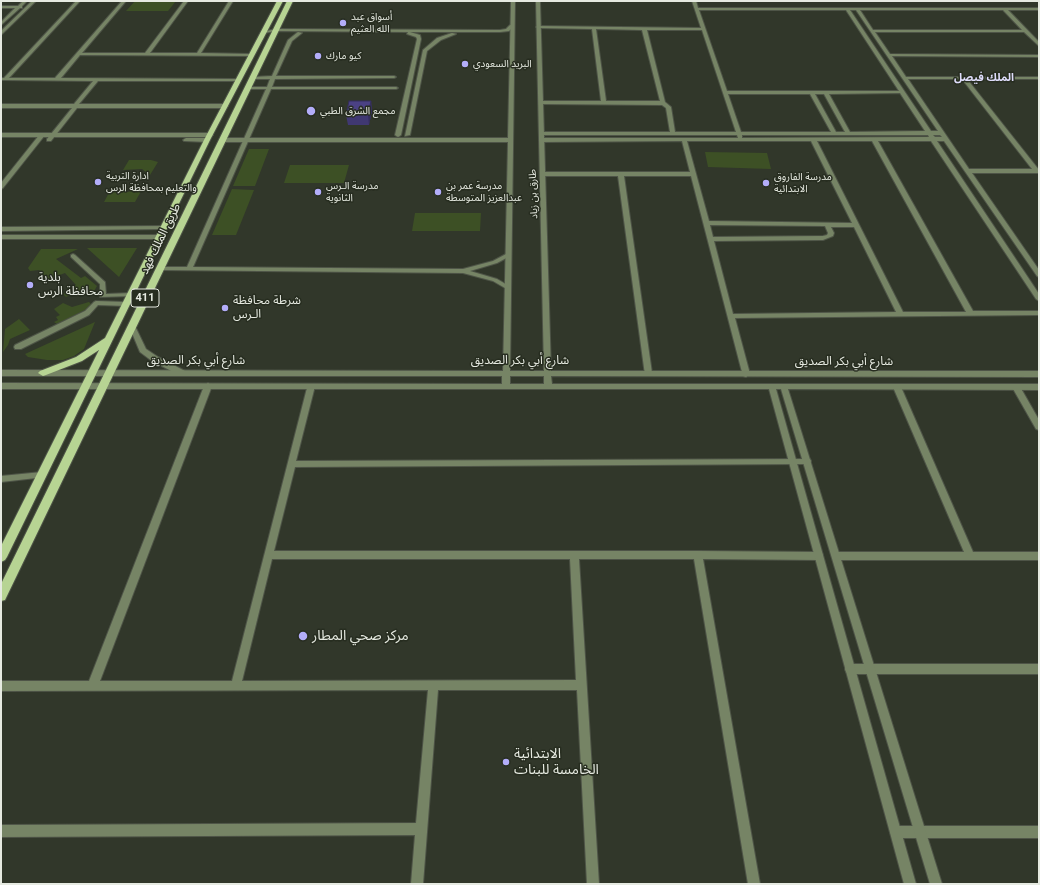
<!DOCTYPE html>
<meta charset="utf-8">
<style>
body{margin:0}
#map{position:relative;width:1040px;height:885px;overflow:hidden;background:#31372a;font-family:Roboto,sans-serif}
canvas{display:block}
.frame{position:absolute;inset:0;border:2px solid #e6eae1;pointer-events:none}
</style>
<div id="map">
<canvas width="1040" height="885"></canvas>
<div class="frame"></div>
</div>
<script>
const context = document.querySelector('canvas').getContext('2d');
context.lineJoin = 'round';
function fill(path, color) { context.fillStyle = color; context.fill(path, 'evenodd'); }
const toPath = rows => new Path2D(rows.map(r => 'M' + r).join(''));
function strokePath(path, color, width, dash) { context.strokeStyle = color; context.lineWidth = width; context.lineCap = dash ? 'butt' : 'round'; context.setLineDash(dash || []); context.stroke(path); }
function label(font, color, halo, rows, align = 'center') {
  context.font = font + ' Roboto,"Noto Sans Arabic",sans-serif'; context.lineWidth = 3; context.setLineDash([]); context.textBaseline = 'middle'; context.strokeStyle = halo; context.fillStyle = color; for (const [text, x, y, turn = 0] of rows) {
    context.save(); context.translate(x, y); context.rotate((+turn || 0) * Math.PI / 180); context.textAlign = isNaN(turn) ? turn : align; if (halo) context.strokeText(text, 0, 0); context.fillText(text, 0, 0); context.restore();
  }
}
fill(toPath([
 [135,1,176,1,168,11,126,11],
 [249,149,269,149,255,186,233,186],
 [705,152,767,153,771,169,708,167],
 [129,160,151,160,158,162,150,175,142,169,123,170],
 [290,165,349,165,344,183,284,183],
 [144,186,135,202,104,202,110,191,128,192],
 [232,189,254,190,236,235,212,235],
 [415,213,481,213,480,231,412,231],
 [87,248,137,248,119,277],
 [41,249,78,249,56,259,81,278,85,276,97,286,93,293,77,292,66,297,63,294,75,289,73,286,76,285,65,273,46,280,39,270,30,271,28,268],
 [89,302,92,305,87,309,57,324,54,322,58,320,56,317,60,315,54,309,63,303,72,307],
 [19,319,30,330,10,339,8,345,3,352,5,329],
 [95,322,84,349,74,356,63,360,47,360,28,357,25,354]
]), '#3d5025');
const minor = toPath([
 [76,1,80,1,9,78,55,78,122,1,126,1,82,53,145,53,184,1,188,1,150,53,197,53,229,1,233,1,201,53,252,54,254,55,252,56,80,55,61,78,239,79,241,80,239,81,98,81,79,104,225,104,228,106,225,108,77,108,51,141,47,141,47,139,72,108,1,108,1,104,74,104,93,81,1,80,1,78,4,78,76,1],
 [692,1,696,1,698,8,1039,8,1039,10,1008,10,1039,42,1039,46,1024,32,875,32,890,54,1039,55,1039,57,892,56,906,77,1039,77,1039,79,967,79,1039,170,1038,173,972,173,1039,270,1039,277,1037,276,944,141,937,141,1039,294,1039,301,1036,299,931,141,878,141,973,311,1039,311,1039,315,735,318,750,374,746,377,743,376,691,176,624,176,652,373,648,376,645,375,618,176,543,176,540,174,543,172,690,172,682,141,542,142,539,140,542,138,738,138,737,135,539,135,539,133,541,132,670,132,666,108,662,105,539,104,539,102,541,101,601,101,592,29,538,28,536,27,538,26,701,28,692,1],
 [699,10,846,10,899,91,727,91,699,10],
 [850,10,856,10,938,131,931,131,850,10],
 [860,10,1003,10,1022,30,873,30,860,10],
 [596,29,642,30,660,101,606,101,596,29],
 [647,30,702,30,736,132,675,132,671,107,665,102,647,30],
 [908,79,962,79,1032,169,969,169,908,79],
 [900,93,925,131,850,132,829,94,900,93],
 [728,94,810,94,831,132,741,132,728,94],
 [815,94,824,94,845,132,836,132,815,94],
 [742,135,928,135,929,137,742,138,742,135],
 [933,135,940,135,942,137,935,137,933,135],
 [687,141,811,141,852,223,709,221,687,141],
 [817,141,872,141,966,312,903,312,817,141],
 [710,225,825,226,828,233,827,235,823,236,713,237,710,225],
 [831,227,854,227,896,312,733,314,714,241,823,240,833,236,834,233,831,227],
 [510,25,514,26,509,31,500,32,410,32,420,35,421,39,401,135,398,137,395,135,417,39,416,37,407,34,408,32,276,31,264,33,262,32,276,29,500,30,506,29,510,25],
 [298,32,302,33,292,41,276,76,394,76,396,77,394,78,275,79,272,87,396,87,398,88,396,89,271,89,193,267,463,269,493,261,508,253,511,255,510,256,497,263,470,271,497,279,509,286,509,288,505,288,493,281,463,273,158,270,158,268,160,267,187,267,266,89,247,89,245,88,247,87,267,87,270,79,253,79,251,78,253,77,272,76,288,40,298,32],
 [452,33,456,34,441,40,427,51,410,135,405,136,423,50,437,38,452,33],
 [40,134,45,135,3,188,1,189,1,183,40,134],
 [164,226,167,228,166,229,1,231,1,227,164,226],
 [1,235,159,235,162,237,159,239,1,239,1,235],
 [73,254,75,255,105,282,106,294,131,293,133,294,133,296,100,297,100,284,71,257,71,255,73,254],
 [96,301,126,302,129,304,126,306,98,305,89,315,21,349,15,349,14,347,15,345,85,311,94,302,96,301],
 [130,324,134,324,146,349,158,357,185,371,186,373,185,375,179,375,152,361,140,352,129,326,130,324],
 [208,383,212,386,100,681,232,681,308,384,314,384,315,386,296,461,810,459,811,461,810,463,807,464,295,467,274,551,698,551,819,552,822,553,823,556,822,559,819,560,703,559,760,884,748,884,694,559,579,559,599,884,587,884,577,690,438,690,423,884,411,884,415,835,1,837,1,825,416,823,428,690,1,691,1,681,89,681,204,386,208,383],
 [272,559,570,559,576,680,242,681,272,559],
 [897,384,901,387,973,552,1039,552,1039,560,836,560,833,559,832,556,833,553,836,552,964,552,893,387,897,384],
 [1016,384,1019,385,1039,420,1039,430,1036,429,1012,387,1016,384],
 [42,472,45,473,46,475,45,477,1,482,1,476,42,472],
 [850,664,1039,664,1039,674,850,674,846,672,845,669,846,666,850,664],
 [896,826,1039,826,1039,838,896,838,892,836,890,832,892,828,896,826]
]);
const tertiary = toPath([
 [23,1,27,1,22,6,22,8,20,8,1,25,1,22,15,8,1,8,1,6,18,6,23,1],
 [32,1,36,1,1,35,1,31,32,1],
 [511,1,515,1,510,371,544,371,536,1,540,1,551,371,1039,371,1039,377,551,376,552,384,1039,384,1039,390,788,389,942,884,930,884,781,389,776,389,916,884,904,884,769,389,1,389,1,383,502,384,502,376,1,376,1,370,503,371,508,142,222,142,219,140,222,138,508,138,511,1],
 [510,376,544,376,544,384,510,384,510,376],
 [1,133,210,133,213,135,210,137,1,137,1,133],
 [186,138,207,138,210,140,207,142,184,141,183,140,186,138]
]);
const primary = toPath([
 [277,1,283,1,210,140,7,557,5,560,1,562,1,546,99,350,82,361,46,375,43,376,38,373,40,371,76,357,105,338,204,140,277,1],
 [287,1,293,1,5,600,1,601,1,584,287,1]
]);
strokePath(minor, '#4e5447', 2);
strokePath(tertiary, '#4e5447', 2);
strokePath(primary, '#4e5447', 2);
fill(minor, '#768465');
fill(tertiary, '#768465');
fill(primary, '#b7d493');
fill(toPath([
 [371,101,372,111,369,125,348,125,346,115]
]), '#403872');
fill(toPath([
 [371,101,372,111,369,125,368,115]
]), '#342e5c');
const building = toPath([
 [349,101,371,101,368,115,346,115,349,101]
]);
fill(building, '#4b4184');
strokePath(building, '#342e5c', 1);
for (const [x, y, r, color] of [
 [343,23,4,"#b3adf9"],
 [318,56,4,"#b3adf9"],
 [465,64,4,"#b3adf9"],
 [311,111,5,"#b3adf9"],
 [98,182,4,"#b3adf9"],
 [766,183,4,"#b3adf9"],
 [318,192,4,"#b3adf9"],
 [438,192,4,"#b3adf9"],
 [30,285,4,"#b3adf9"],
 [225,308,4,"#b3adf9"],
 [303,636,5,"#b3adf9"],
 [506,762,4,"#b3adf9"]
]) { const dot = new Path2D(); dot.arc(x, y, r, 0, 2 * Math.PI); context.fillStyle = color; context.fill(dot); strokePath(dot, '#272d20', 1.5); }
label('10px', '#e6eae1', '#272d20', [
 ["أسواق عبد",351,17],
 ["الله العثيم",351,29],
 ["كيو مارك",326,56],
 ["البريد السعودي",473,64],
 ["مجمع الشرق الطبي",320,111],
 ["ادارة التربية",106,176],
 ["والتعليم بمحافظة الرس",106,188],
 ["مدرسة الفاروق",774,177],
 ["الابتدائية",774,189],
 ["مدرسة الـرس",326,186],
 ["الثانوية",326,198],
 ["مدرسة عمر بن",446,186],
 ["عبدالعزيز المتوسطة",446,198]
], 'left');
label('10px', '#e6eae1', '#272d20', [
 ["طارق بن زياد",534,194,-92]
]);
label('bold 11px', '#dfddfb', '#272d20', [
 ["الملك فيصل",984,78]
]);
for (const [x, y, w] of [
 [145,298,28]
]) { const box = new Path2D(); box.roundRect(x - w / 2, y - 9, w, 18, 3); context.fillStyle = '#272d20'; context.fill(box); strokePath(box, '#e6eae1', 1); }
label('bold 11px', '#e6eae1', null, [
 ["411",145,298]
]);
label('12px', '#e6eae1', '#272d20', [
 ["طريق الملك فهد",161,239,-64],
 ["شارع أبي بكر الصديق",196,361],
 ["شارع أبي بكر الصديق",520,361],
 ["شارع أبي بكر الصديق",844,362]
]);
label('12px', '#e6eae1', '#272d20', [
 ["بلدية",38,278],
 ["محافظة الرس",38,292],
 ["شرطة محافظة",233,301],
 ["الـرس",233,315]
], 'left');
label('14px', '#e6eae1', '#272d20', [
 ["مركز صحي المطار",312,636],
 ["الابتدائية",514,754],
 ["الخامسة للبنات",514,770]
], 'left');
</script>
